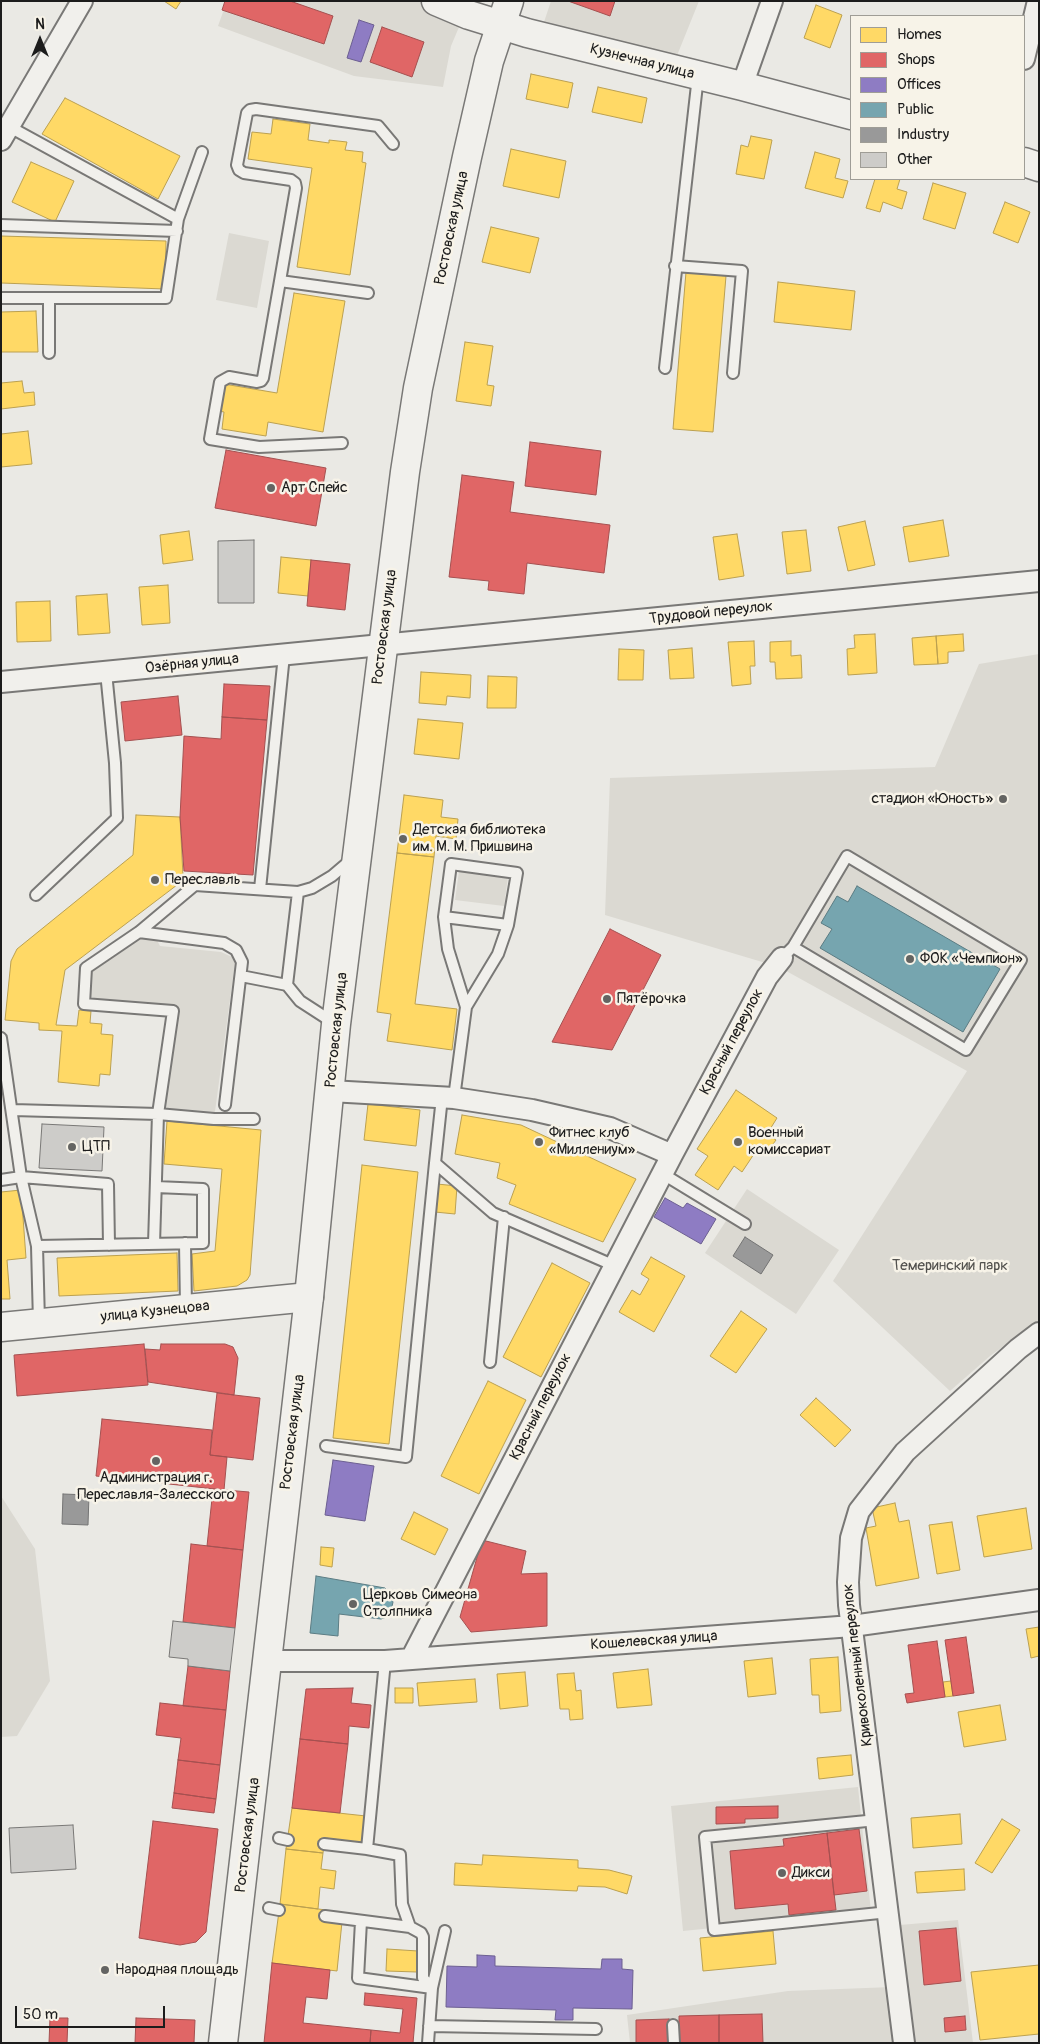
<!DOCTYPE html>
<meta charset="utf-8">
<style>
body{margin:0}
#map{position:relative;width:1040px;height:2044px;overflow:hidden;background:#eae9e4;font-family:Pangolin,sans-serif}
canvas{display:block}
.frame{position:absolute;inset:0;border:2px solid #1c1c1c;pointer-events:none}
.legend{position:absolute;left:850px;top:15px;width:175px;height:165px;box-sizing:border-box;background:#f7f3e8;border:1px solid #9f9d96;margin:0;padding:6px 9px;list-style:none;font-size:15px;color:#1c1c1c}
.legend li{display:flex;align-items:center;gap:10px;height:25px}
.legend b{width:25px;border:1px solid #9f9d96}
.north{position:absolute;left:15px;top:15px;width:50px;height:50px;-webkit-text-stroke:4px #f7f3e8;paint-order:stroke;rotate:0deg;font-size:14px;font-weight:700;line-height:20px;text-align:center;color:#1c1c1c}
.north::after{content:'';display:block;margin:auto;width:18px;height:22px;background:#1c1c1c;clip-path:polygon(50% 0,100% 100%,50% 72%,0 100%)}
.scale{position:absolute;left:15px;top:2006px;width:150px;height:22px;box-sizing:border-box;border:2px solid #1c1c1c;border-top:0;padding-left:6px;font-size:15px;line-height:18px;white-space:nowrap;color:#1c1c1c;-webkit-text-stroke:4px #f7f3e8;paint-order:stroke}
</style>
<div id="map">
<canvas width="1040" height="2044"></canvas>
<div class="frame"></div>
<ul class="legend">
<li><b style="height:14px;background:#ffd966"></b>Homes</li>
<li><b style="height:14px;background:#e06666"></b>Shops</li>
<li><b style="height:14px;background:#8e7cc3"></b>Offices</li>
<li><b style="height:14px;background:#76a5af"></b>Public</li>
<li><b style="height:14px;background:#999"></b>Industry</li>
<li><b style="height:14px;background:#cdccc9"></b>Other</li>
</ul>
<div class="north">N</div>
<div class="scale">50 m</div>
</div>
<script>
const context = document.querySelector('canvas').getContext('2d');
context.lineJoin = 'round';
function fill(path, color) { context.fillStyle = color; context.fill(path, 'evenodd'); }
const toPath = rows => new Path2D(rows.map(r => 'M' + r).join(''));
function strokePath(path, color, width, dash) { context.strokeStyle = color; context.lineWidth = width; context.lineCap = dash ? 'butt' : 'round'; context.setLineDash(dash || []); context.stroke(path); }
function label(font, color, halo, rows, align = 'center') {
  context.font = font + ' Pangolin,sans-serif'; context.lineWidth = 5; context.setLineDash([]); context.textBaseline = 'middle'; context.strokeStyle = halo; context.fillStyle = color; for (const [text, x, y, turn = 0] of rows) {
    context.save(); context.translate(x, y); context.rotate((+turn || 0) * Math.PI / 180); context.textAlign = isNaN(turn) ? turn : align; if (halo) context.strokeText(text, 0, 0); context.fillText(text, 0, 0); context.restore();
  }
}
fill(toPath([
 [227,1,470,1,451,46,443,87,354,76,218,26],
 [551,1,699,1,674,63,542,28],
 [229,233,269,241,257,308,216,300],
 [1039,654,1039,1320,990,1356,950,1391,833,1281,967,1071,779,967,605,915,610,778,935,767,979,664],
 [459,871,508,877,504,906,455,900],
 [138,933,154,934,160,946,221,952,232,957,235,963,214,1119,158,1114,173,1011,84,1004,86,968],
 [747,1189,839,1250,796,1314,705,1253],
 [1,1496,35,1549,50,1681,17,1736,1,1737],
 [858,1787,871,1912,683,1931,671,1806],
 [958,1920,973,2043,630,2043,627,2015,788,1991,892,1987,888,1926]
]), '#dbd9d2');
const homes = toPath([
 [164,1,181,1,176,9,164,1],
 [816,5,842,15,830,48,804,38,816,5],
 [531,74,573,83,568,108,526,99,531,74],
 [598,87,647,98,642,123,592,112,598,87],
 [65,98,180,156,158,199,42,134,65,98],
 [273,119,310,124,308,140,329,143,329,140,347,142,345,150,363,152,362,162,366,163,350,275,297,267,312,168,248,159,252,132,271,134,273,119],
 [751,136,772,140,764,179,736,174,741,145,748,147,751,136],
 [511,149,566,161,559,198,503,186,511,149],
 [815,152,840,159,835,178,848,181,843,198,805,188,815,152],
 [31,162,74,181,55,222,12,202,31,162],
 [875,179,900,179,897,189,907,192,902,209,883,202,880,212,866,208,875,179],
 [933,183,966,193,955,229,923,219,933,183],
 [1005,202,1030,212,1018,243,993,233,1005,202],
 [491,227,539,238,530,273,482,262,491,227],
 [1,236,166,241,165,289,1,283,1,236],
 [686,272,726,276,713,432,673,429,686,272],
 [778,282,855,291,851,330,774,322,778,282],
 [294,293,345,301,323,432,268,422,266,436,222,429,224,412,219,411,224,384,277,393,294,293],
 [36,311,38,352,1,352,1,312,36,311],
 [465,342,493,346,487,385,494,386,491,406,456,401,465,342],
 [22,381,24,393,34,392,35,405,1,409,1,383,22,381],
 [28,431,32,464,1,467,1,434,28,431],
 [943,520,949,556,909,562,903,527,943,520],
 [865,521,875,565,848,571,838,527,865,521],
 [806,530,811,571,787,574,782,532,806,530],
 [189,531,193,560,163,564,160,535,189,531],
 [737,534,744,576,719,580,713,537,737,534],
 [281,557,311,560,308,596,278,593,281,557],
 [168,585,170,623,142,625,139,587,168,585],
 [107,594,110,633,78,635,76,596,107,594],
 [50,601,51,641,17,642,16,602,50,601],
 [875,634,877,673,848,675,847,649,855,648,854,635,875,634],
 [963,634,964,651,948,652,948,663,938,664,936,636,963,634],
 [936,636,938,664,914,665,912,638,936,636],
 [754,641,755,666,750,666,751,684,732,686,728,642,754,641],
 [791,641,791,656,801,655,802,678,776,679,775,662,770,662,770,642,791,641],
 [692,648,694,678,670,679,668,650,692,648],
 [619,649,644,650,643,680,618,680,619,649],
 [421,672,471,675,470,698,447,696,446,705,419,703,421,672],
 [488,676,517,677,516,708,487,708,488,676],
 [418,719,463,723,459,759,414,754,418,719],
 [404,795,443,800,441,817,458,819,456,839,436,836,434,857,397,853,404,795],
 [136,815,180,817,183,876,177,885,65,970,56,1025,77,1026,79,1010,91,1011,90,1023,102,1024,101,1034,113,1035,110,1075,100,1074,99,1086,58,1082,62,1031,39,1030,39,1023,5,1020,11,961,17,949,133,855,136,815],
 [397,853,434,857,415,1004,457,1009,452,1050,387,1041,391,1014,377,1012,397,853],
 [736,1090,777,1118,767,1134,776,1140,768,1151,760,1145,742,1172,734,1166,718,1190,695,1175,708,1156,697,1149,736,1090],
 [368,1104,420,1110,416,1146,364,1140,368,1104],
 [462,1115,521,1125,636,1179,603,1242,509,1204,516,1185,497,1178,500,1163,455,1154,462,1115],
 [167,1121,261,1130,250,1275,247,1280,237,1286,194,1291,192,1254,215,1251,222,1169,164,1164,167,1121],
 [362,1165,418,1172,389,1444,333,1438,362,1165],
 [437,1184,457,1186,455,1214,435,1212,437,1184],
 [21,1190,26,1258,7,1260,10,1299,1,1299,1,1192,21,1190],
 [177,1253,178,1291,59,1296,57,1258,177,1253],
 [651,1257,685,1276,654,1332,619,1312,632,1290,640,1295,649,1279,641,1274,651,1257],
 [552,1263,590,1283,541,1377,503,1357,552,1263],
 [741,1311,767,1329,736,1373,710,1356,741,1311],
 [488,1381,526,1400,479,1494,441,1476,488,1381],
 [816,1398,851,1430,835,1447,800,1415,816,1398],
 [895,1503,899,1522,909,1520,919,1578,876,1586,866,1528,876,1526,872,1508,895,1503],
 [1026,1508,1032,1549,984,1557,977,1516,1026,1508],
 [414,1512,448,1529,435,1555,401,1539,414,1512],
 [952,1522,960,1570,937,1574,929,1525,952,1522],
 [321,1547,334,1548,332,1567,320,1565,321,1547],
 [1039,1627,1039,1656,1031,1658,1026,1629,1039,1627],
 [838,1657,841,1711,820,1713,819,1695,812,1695,810,1659,838,1657],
 [772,1658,776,1694,748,1697,744,1661,772,1658],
 [648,1669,652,1705,617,1708,613,1673,648,1669],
 [525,1672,528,1706,500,1709,497,1674,525,1672],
 [574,1673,576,1691,581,1690,583,1719,570,1720,569,1709,560,1709,557,1674,574,1673],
 [475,1679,477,1702,419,1706,417,1683,475,1679],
 [951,1681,953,1696,945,1697,943,1682,951,1681],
 [395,1688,413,1688,413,1703,395,1703,395,1688],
 [1000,1705,1006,1740,964,1747,958,1712,1000,1705],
 [851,1755,853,1775,819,1779,817,1758,851,1755],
 [292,1808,366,1816,363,1843,325,1838,323,1853,286,1849,292,1808],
 [960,1814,962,1844,913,1848,911,1818,960,1814],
 [1002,1819,1020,1830,992,1873,975,1863,1002,1819],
 [286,1849,323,1853,321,1869,336,1871,334,1889,320,1887,318,1909,280,1904,286,1849],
 [483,1855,578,1860,578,1868,609,1870,632,1876,627,1894,605,1887,578,1886,577,1891,454,1885,455,1863,482,1865,483,1855],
 [964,1869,965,1890,917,1893,915,1872,964,1869],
 [280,1904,326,1910,324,1920,342,1922,337,1971,272,1963,280,1904],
 [773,1931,776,1964,703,1971,700,1938,773,1931],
 [387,1949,418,1951,417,1972,386,1971,387,1949],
 [1039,1965,1039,2034,980,2040,971,1972,1039,1965]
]);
fill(homes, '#ffd966');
strokePath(homes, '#bba050', 1);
const shops = toPath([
 [225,1,290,1,333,16,324,44,222,10,225,1],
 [568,1,615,1,610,16,568,1],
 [382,27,424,42,412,77,370,62,382,27],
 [530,442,601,451,596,495,525,486,530,442],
 [226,450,326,468,316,526,215,508,226,450],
 [462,475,514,482,510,512,610,525,604,573,527,563,524,594,488,590,489,581,449,577,462,475],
 [311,560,350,564,345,610,307,606,311,560],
 [224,684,270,686,267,720,222,717,224,684],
 [178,696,182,735,125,741,121,702,178,696],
 [222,717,267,720,253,875,184,871,180,817,184,736,221,739,222,717],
 [610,929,661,955,612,1050,552,1042,610,929],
 [144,1344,148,1385,17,1396,14,1355,144,1344],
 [161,1344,225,1344,233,1347,238,1358,234,1395,148,1382,145,1349,160,1350,161,1344],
 [217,1393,260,1398,253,1460,210,1455,217,1393],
 [102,1419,212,1430,210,1455,227,1457,224,1490,96,1476,102,1419],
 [213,1489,249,1492,243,1550,207,1546,213,1489],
 [482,1540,526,1551,521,1574,547,1573,547,1626,471,1632,460,1617,482,1540],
 [191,1544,243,1550,235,1628,183,1622,191,1544],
 [966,1637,974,1693,953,1696,945,1640,966,1637],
 [937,1641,945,1697,907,1703,905,1694,914,1693,908,1645,937,1641],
 [188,1666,230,1671,226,1710,183,1706,188,1666],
 [353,1688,351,1703,371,1705,369,1728,349,1726,348,1744,300,1739,306,1689,353,1688],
 [160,1703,226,1710,220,1765,178,1760,181,1738,156,1735,160,1703],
 [300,1739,348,1744,340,1813,292,1808,300,1739],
 [178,1760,220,1765,216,1799,174,1793,178,1760],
 [174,1793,216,1799,214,1813,172,1808,174,1793],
 [778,1806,778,1818,745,1819,745,1823,716,1824,716,1807,778,1806],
 [153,1821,218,1829,206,1932,196,1942,180,1945,139,1938,153,1821],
 [859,1829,867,1891,834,1895,827,1833,859,1829],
 [827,1833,836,1910,789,1915,788,1904,735,1909,730,1851,784,1846,783,1839,827,1833],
 [956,1928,961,1981,924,1985,919,1931,956,1928],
 [272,1963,330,1970,327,1999,306,1997,303,2023,371,2030,370,2043,264,2043,272,1963],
 [365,1993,417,1998,413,2043,370,2043,371,2030,400,2033,403,2009,364,2005,365,1993],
 [762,2014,763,2043,719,2043,719,2015,762,2014],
 [719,2015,719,2043,679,2043,679,2016,719,2015],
 [965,2016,966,2030,945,2032,944,2018,965,2016],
 [50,2018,68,2018,67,2043,49,2043,50,2018],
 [136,2018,195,2020,194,2043,135,2043,136,2018],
 [669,2019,669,2043,636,2043,636,2020,669,2019]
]);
fill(shops, '#e06666');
strokePath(shops, '#a55050', 1);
const offices = toPath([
 [359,20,374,25,361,62,347,58,359,20],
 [665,1198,683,1208,687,1203,716,1219,701,1244,654,1217,665,1198],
 [333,1460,374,1466,365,1521,325,1515,333,1460],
 [477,1955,495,1956,495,1966,601,1969,602,1959,622,1959,622,1969,633,1970,632,2009,573,2008,573,2020,555,2020,556,2010,446,2007,447,1966,477,1967,477,1955]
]);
fill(offices, '#8e7cc3');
strokePath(offices, '#6c5f91', 1);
const public = toPath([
 [857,886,1000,969,963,1032,820,948,832,929,821,923,837,896,848,902,857,886],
 [316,1576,385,1588,391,1595,393,1602,391,1611,387,1617,381,1619,339,1614,338,1636,310,1633,316,1576]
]);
fill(public, '#76a5af');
strokePath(public, '#5b7c83', 1);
const industry = toPath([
 [745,1237,773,1255,761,1274,733,1256,745,1237],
 [63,1494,89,1495,88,1525,62,1524,63,1494]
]);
fill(industry, '#999');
strokePath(industry, '#747474', 1);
const building = toPath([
 [254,540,254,603,218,603,218,541,254,540],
 [42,1124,104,1127,102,1171,39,1168,42,1124],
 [173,1621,235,1628,230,1671,188,1666,188,1659,169,1657,173,1621],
 [73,1825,76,1869,11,1873,9,1828,73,1825]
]);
fill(building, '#cdccc9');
strokePath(building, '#797876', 1);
const lane = toPath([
 [8,126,178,219],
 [1,225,177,231],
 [675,266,742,271,733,373],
 [280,281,263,378,261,381,257,382,229,377,220,382,210,439,259,447,342,443],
 [368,293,280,281,296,188,295,183,291,180,244,173,239,170,237,165,247,113,250,110,256,109,378,126,393,144],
 [1,298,166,298,178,219,202,152],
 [49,353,49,298],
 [665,368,698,76],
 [260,889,284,655],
 [36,895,117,818,115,763,106,672],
 [444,917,508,925],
 [139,932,224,943,236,950,242,962,225,1105],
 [782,958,793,947,847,856,1021,960,966,1050,793,947],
 [241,976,287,985],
 [334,1023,300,1001,287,985,298,892,312,888,332,876,352,859],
 [1,1038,21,1177,37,1246,39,1322],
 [442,1097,435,1163,493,1213,615,1266],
 [454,1098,466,1007,448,949,444,917,451,864,517,873,508,925,498,954,466,1007],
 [13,1110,158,1114,173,1011,84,1004,86,968,139,932,195,885,298,892],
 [663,1174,745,1224],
 [1,1180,21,1177,108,1184,109,1245],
 [185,1243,186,1307],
 [154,1244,158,1114,214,1119,254,1119],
 [37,1246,203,1243,203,1189,156,1187],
 [490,1362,504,1217],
 [326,1446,406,1457,435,1163],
 [877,1820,705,1837,714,1930,889,1912],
 [279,1838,288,1840],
 [324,1844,367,1849,385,1661],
 [367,1849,400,1855,402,1904,410,1927],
 [269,1908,279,1910],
 [325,1916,410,1927,421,1933,423,1937,423,1978,432,1988,428,2043],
 [361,1921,358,1978,432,1988,445,1931],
 [673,2025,674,2043],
 [429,2026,596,2029]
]);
const street = toPath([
 [1024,59,1038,1],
 [742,86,772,1],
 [1,140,82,1],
 [1,682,1039,581],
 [330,1091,454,1098,532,1110,610,1128,672,1155],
 [411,1659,672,1155,767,977,782,958],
 [267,1661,385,1661,852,1626,1039,1600],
 [904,2043,849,1605,848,1582,851,1538,859,1511,905,1452,1018,1349,1039,1333]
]);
const secondary = toPath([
 [436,1,469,15,527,33,742,86,851,115],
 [1024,162,1039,167],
 [1,1327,309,1297]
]);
const primary = toPath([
 [223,2043,309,1297,336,1024,405,472,418,388,467,157,489,61,509,1]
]);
strokePath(lane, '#797876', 14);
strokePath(street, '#797876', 24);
strokePath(secondary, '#797876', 31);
strokePath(primary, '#797876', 31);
strokePath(lane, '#f1f0ec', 10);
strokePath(street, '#f1f0ec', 20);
strokePath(secondary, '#f1f0ec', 28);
strokePath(primary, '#f1f0ec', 28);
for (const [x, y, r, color] of [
 [271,488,5,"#646462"],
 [1003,799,5,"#646462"],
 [403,839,5,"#646462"],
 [155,880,5,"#646462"],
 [910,959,5,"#646462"],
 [607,999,5,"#646462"],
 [539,1142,5,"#646462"],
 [738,1142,5,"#646462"],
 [72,1147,5,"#646462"],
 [156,1461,5,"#646462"],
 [353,1604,5,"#646462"],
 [782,1873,5,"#646462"],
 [105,1970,5,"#646462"]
]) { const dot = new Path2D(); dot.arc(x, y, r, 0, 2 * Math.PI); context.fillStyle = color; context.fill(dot); strokePath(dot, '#f7f3e8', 2); }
label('15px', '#1c1c1c', '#f7f3e8', [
 ["Кузнечная улица",642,62,14],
 ["Ростовская улица",452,228,-78],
 ["Трудовой переулок",711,613,-6],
 ["Ростовская улица",385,627,-83],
 ["Озёрная улица",192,664,-6],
 ["Ростовская улица",337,1030,-84],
 ["Красный переулок",732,1042,-62],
 ["улица Кузнецова",155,1312,-6],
 ["Красный переулок",541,1407,-63],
 ["Ростовская улица",293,1432,-83],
 ["Кошелевская улица",654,1641,-4],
 ["Кривоколенный переулок",858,1665,-97],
 ["Ростовская улица",248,1835,-83]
]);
label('15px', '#1c1c1c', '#f7f3e8', [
 ["Арт Спейс",281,488],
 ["стадион «Юность»",993,799,"right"],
 ["Детская библиотека",413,830],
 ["им. М. М. Пришвина",413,847],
 ["Переславль",165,880],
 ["ФОК «Чемпион»",920,959],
 ["Пятёрочка",617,999],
 ["Фитнес клуб",549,1133],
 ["«Миллениум»",549,1150],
 ["Военный",748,1133],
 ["комиссариат",748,1150],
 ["ЦТП",82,1147],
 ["Администрация г.",156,1478,"center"],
 ["Переславля-Залесского",156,1495,"center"],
 ["Церковь Симеона",363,1595],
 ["Столпника",363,1612],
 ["Дикси",792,1873],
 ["Народная площадь",115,1970]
], 'left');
label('15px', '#52514e', '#f7f3e8', [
 ["Темеринский парк",950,1266]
]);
</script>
